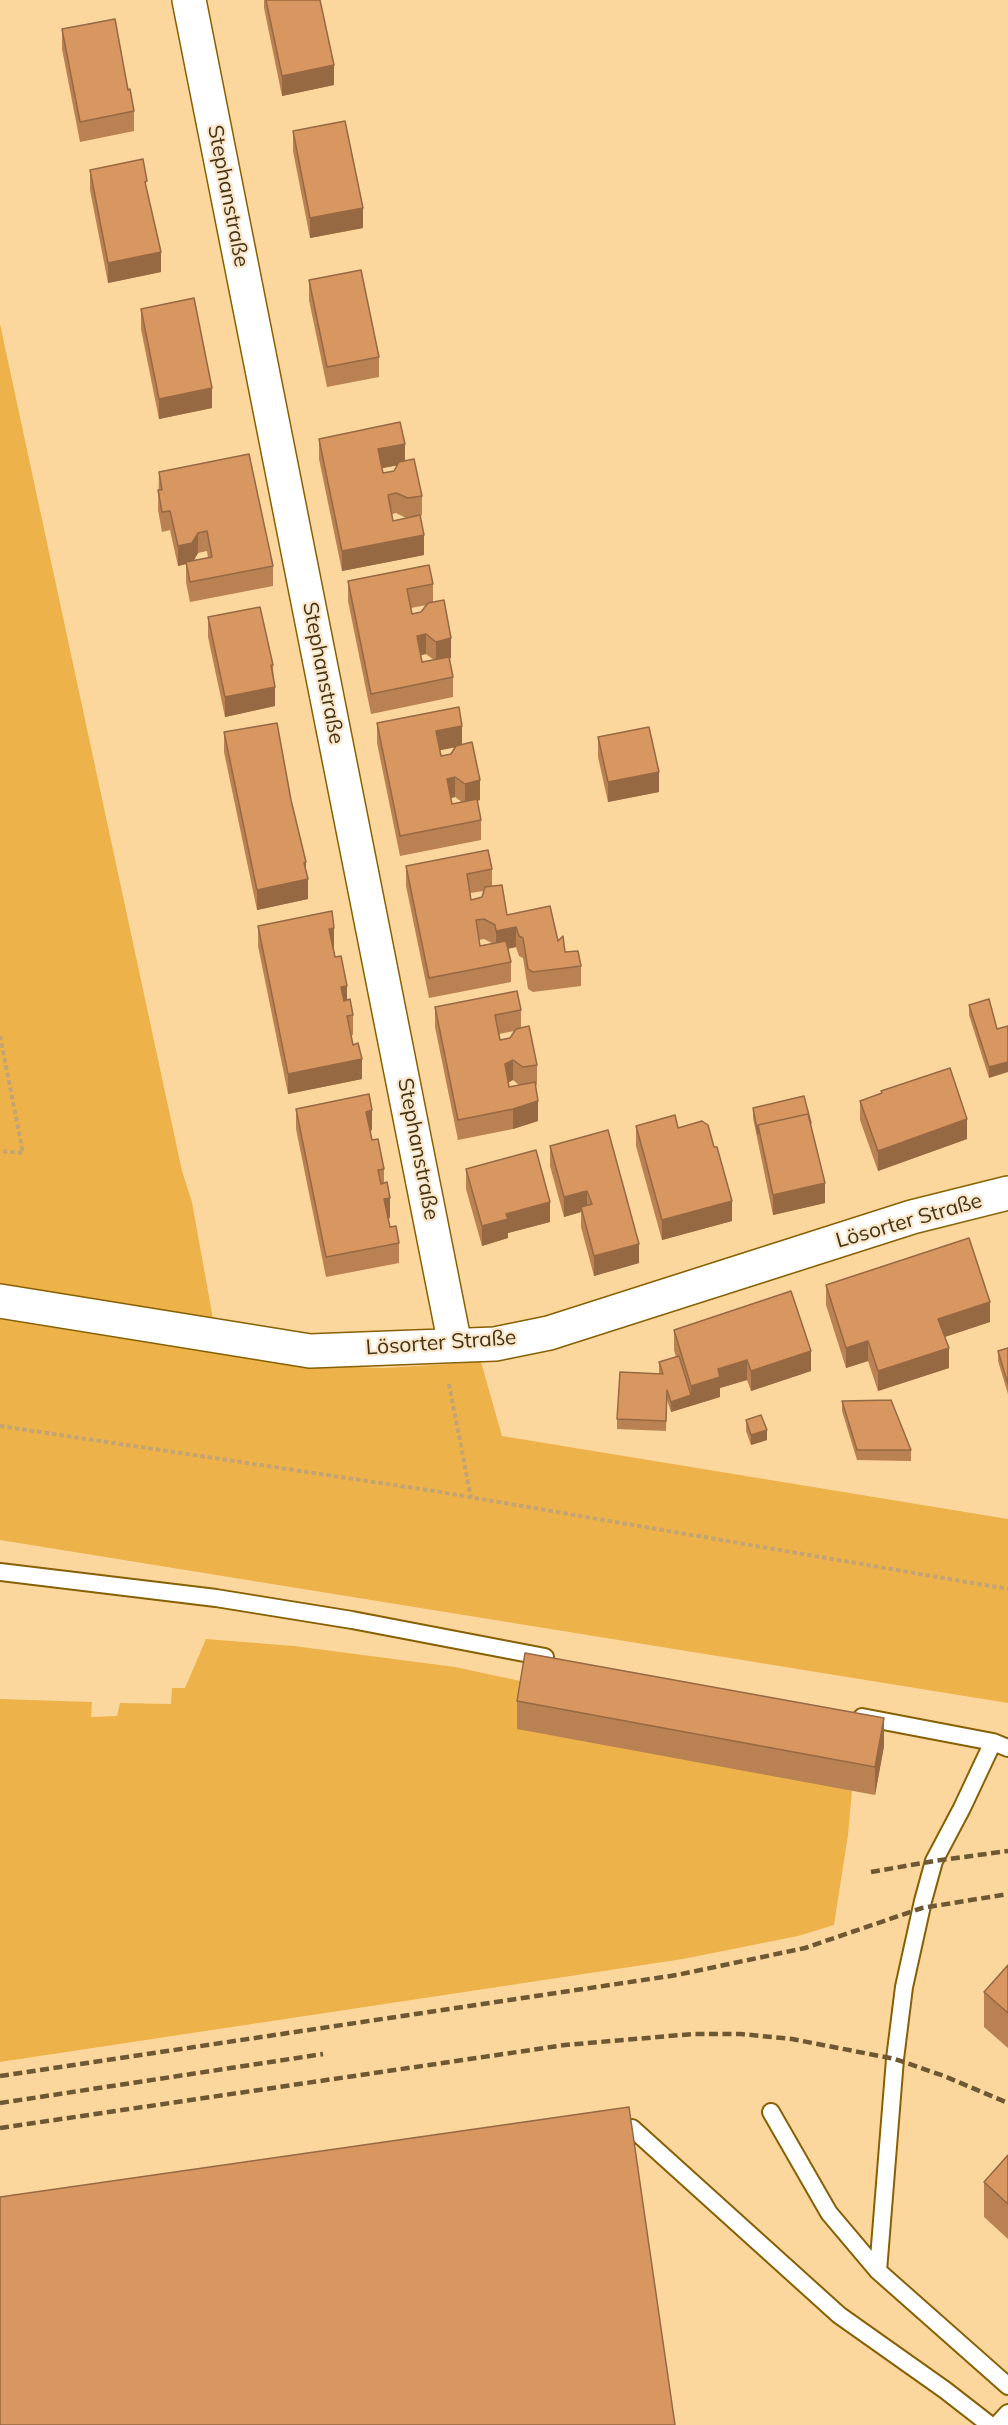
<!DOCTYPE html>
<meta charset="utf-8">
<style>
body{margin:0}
canvas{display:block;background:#fbd79d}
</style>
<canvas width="1008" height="2425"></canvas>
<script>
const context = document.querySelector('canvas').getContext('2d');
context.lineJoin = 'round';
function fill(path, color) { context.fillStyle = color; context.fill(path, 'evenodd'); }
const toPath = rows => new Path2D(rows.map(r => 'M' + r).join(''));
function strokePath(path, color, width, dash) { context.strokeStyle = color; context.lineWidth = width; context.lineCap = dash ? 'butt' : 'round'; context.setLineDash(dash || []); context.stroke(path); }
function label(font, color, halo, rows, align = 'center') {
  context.font = font + ' Mulish,sans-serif'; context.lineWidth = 4.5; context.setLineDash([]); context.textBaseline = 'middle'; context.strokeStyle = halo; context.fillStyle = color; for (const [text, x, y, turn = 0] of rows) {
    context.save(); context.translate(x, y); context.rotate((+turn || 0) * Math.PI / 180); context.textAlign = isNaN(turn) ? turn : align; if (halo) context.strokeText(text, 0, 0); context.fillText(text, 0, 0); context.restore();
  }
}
fill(toPath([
 [0,324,182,1171,192,1202,213,1319,0,1286],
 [0,1319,290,1365,384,1368,481,1362,502,1436,1008,1519,1008,1703,0,1540],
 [206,1639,294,1646,455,1667,525,1682,852,1791,848,1835,834,1925,798,1936,683,1959,0,2062,0,1699,92,1702,91,1717,117,1716,120,1703,171,1704,172,1688,185,1688]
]), '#edb34a');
const lane = toPath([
 [0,1572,216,1598,352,1620,545,1657],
 [862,1717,993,1742,1008,1748],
 [771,2112,829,2213,878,2271,1008,2386],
 [610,2131,632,2128,839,2315,945,2390,990,2425],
 [878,2271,895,2059,904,1987,923,1901,934,1861,962,1808,993,1742],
 [997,2425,1008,2413]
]);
const street = toPath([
 [189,0,455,1345],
 [0,1301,310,1351,495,1344,549,1333,912,1217,1008,1193]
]);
strokePath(lane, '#886004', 20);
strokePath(street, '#886004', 36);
strokePath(toPath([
 [0,1036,23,1153,0,1151],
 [449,1384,471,1498],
 [0,1426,434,1491,1008,1589]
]), '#c3a472', 4, [4.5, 3]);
strokePath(lane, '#fff', 16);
strokePath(street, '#fff', 33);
strokePath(toPath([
 [871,1872,934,1861,1008,1851],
 [0,2076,677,1975,805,1948,922,1908,1008,1894],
 [0,2103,323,2054],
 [0,2128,565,2045,693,2034,741,2034,792,2039,895,2059,944,2076,1008,2103]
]), '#6e5833', 4.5, [9, 4.5]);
fill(toPath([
 [264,0,320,0,334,85,282,96,264,8],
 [62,29,128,90,134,111,134,131,80,142,62,49],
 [293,131,363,228,310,238,293,151],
 [90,170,147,191,161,272,108,283,90,190],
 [309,280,379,357,379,377,327,387,309,300],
 [141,309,212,408,159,419,141,329],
 [319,439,405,461,422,496,422,515,420,516,424,555,342,571,319,459],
 [397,465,394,471,383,473,382,468],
 [396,513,406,518,393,521,392,514],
 [159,472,273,566,273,586,190,602,186,582,186,564,178,566,170,530,162,532,158,510],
 [207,551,208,558,194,560,198,553],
 [348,581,433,584,433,602,451,658,449,659,453,677,453,697,371,714,348,601],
 [427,605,421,612,412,614,411,608],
 [426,654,434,660,422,662,421,655],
 [208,617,273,665,275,706,225,717,208,637],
 [377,723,462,745,480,800,477,801,481,820,481,840,400,856,377,743],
 [456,747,451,754,441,756,440,750],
 [455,797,462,802,452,804,451,798],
 [224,732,291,800,306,871,308,899,257,910,224,752],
 [598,737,659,792,608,802,598,757],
 [406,866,492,869,492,886,507,915,558,941,565,952,581,966,581,986,533,992,528,989,523,958,519,956,516,947,508,949,511,962,511,982,429,998,406,886],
 [484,891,482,897,471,900,470,893],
 [484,939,492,943,480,946,479,940],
 [258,926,334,948,333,948,347,1000,353,1015,353,1035,351,1035,362,1079,288,1094,258,946],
 [969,1005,997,1029,989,1078,969,1015],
 [435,1007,521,1010,521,1028,537,1065,537,1085,535,1085,538,1121,513,1129,458,1140,435,1027],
 [514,1031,510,1038,500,1040,499,1034],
 [513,1080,519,1085,509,1087,508,1083],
 [881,1091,967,1139,878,1171,860,1120,860,1101,881,1093],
 [753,1108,811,1126,825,1203,773,1215,753,1118],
 [296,1109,372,1130,370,1131,372,1140,384,1169,384,1183,390,1218,388,1218,390,1227,399,1243,399,1263,326,1277,296,1129],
 [636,1126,678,1128,732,1221,662,1240,636,1146],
 [608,1130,639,1263,594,1276,581,1227,581,1212,564,1217,550,1166,550,1146],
 [466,1169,550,1222,508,1233,508,1238,482,1246,466,1189],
 [826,1285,990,1322,945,1337,949,1368,878,1391,868,1361,846,1368,826,1305],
 [674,1330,811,1371,751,1391,747,1380,720,1388,720,1397,671,1412,667,1400,666,1431,617,1429,617,1419,659,1374,659,1362,676,1357,674,1350],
 [1008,1348,1008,1394,998,1361,998,1351],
 [842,1401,911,1450,911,1461,857,1460,842,1411],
 [746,1420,767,1440,751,1445,746,1431],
 [517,1701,884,1746,875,1795,517,1729],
 [1008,1965,1008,2048,984,2027,984,1992],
 [1008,2155,1008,2239,984,2217,984,2182]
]), '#ba8153');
fill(toPath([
 [334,65,334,85,282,96,282,76],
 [363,208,363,228,310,238,310,218],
 [161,252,161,272,108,283,108,263],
 [212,388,212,408,159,419,159,399],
 [405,444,405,464,378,469,378,449],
 [198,533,198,553,192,563,186,562,186,564,178,566,178,546],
 [424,535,424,555,342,571,342,551],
 [426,634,426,654,417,656,417,636],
 [451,638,451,658,436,662,436,642],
 [275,687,275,706,225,717,225,697],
 [462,726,462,746,436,751,436,731],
 [659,772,659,792,608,802,608,782],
 [455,777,455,797,447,799,447,779],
 [480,780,480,800,465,804,465,784],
 [306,862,306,879,308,879,308,899,257,910,257,890],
 [516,927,516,947,496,951,496,931],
 [334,928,334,948,329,949,329,929],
 [347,986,347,1006,341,1007,341,987],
 [362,1059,362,1079,288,1094,288,1074],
 [513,1060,513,1080,505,1084,505,1064],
 [1008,1062,1008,1072,989,1078,989,1067],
 [538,1101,538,1121,513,1129,513,1109],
 [372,1110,372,1130,366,1132,366,1112],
 [967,1119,967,1139,878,1171,878,1151],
 [825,1183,825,1203,773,1215,773,1195],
 [587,1191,587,1210,581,1207,581,1212,564,1217,564,1197],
 [390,1198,390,1218,384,1219,384,1199],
 [732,1201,732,1221,662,1240,662,1220],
 [550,1202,550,1222,508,1233,508,1238,482,1246,482,1226,506,1214],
 [639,1244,639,1263,594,1276,594,1256],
 [990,1302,990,1322,938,1339,938,1319],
 [868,1341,868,1361,846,1368,846,1348],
 [949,1348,949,1368,878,1391,878,1371],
 [811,1351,811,1371,751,1391,751,1371],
 [747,1360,747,1380,720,1388,720,1397,671,1412,671,1402,691,1395,691,1386,718,1369],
 [767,1430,767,1440,751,1445,751,1435],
 [884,1718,884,1746,875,1795,875,1767]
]), '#976943');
const building = toPath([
 [266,0,320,0,334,65,282,76,266,0],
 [115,19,128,90,130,89,134,111,80,122,62,29,115,19],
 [345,121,363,208,310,218,293,131,345,121],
 [143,159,147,181,145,182,161,252,108,263,90,170,143,159],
 [361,270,379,357,327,367,309,280,361,270],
 [194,298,212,388,159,399,141,309,194,298],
 [400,422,405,444,378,449,383,473,394,471,399,462,414,459,422,496,408,498,396,493,388,495,393,521,420,515,424,535,342,551,319,439,400,422],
 [249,454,273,566,190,582,186,562,212,557,207,531,198,533,192,543,178,546,170,511,162,512,158,490,162,490,159,472,249,454],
 [429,565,433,584,407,589,412,614,421,612,428,603,444,600,451,638,436,642,426,634,417,636,422,662,449,657,453,677,371,694,348,581,429,565],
 [260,607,273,665,271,665,275,687,225,697,208,617,260,607],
 [459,707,462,726,436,731,441,756,451,754,456,746,472,742,480,780,465,784,455,777,447,779,452,804,477,799,481,820,400,836,377,723,459,707],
 [277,723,291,800,306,862,304,863,308,879,257,890,224,732,277,723],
 [649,727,659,772,608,782,598,737,649,727],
 [488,850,492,869,467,874,471,900,482,897,485,887,502,885,507,915,550,906,558,941,563,936,565,952,578,951,581,966,533,972,528,969,523,938,519,936,516,927,496,931,495,925,484,919,476,920,480,946,506,941,511,962,429,978,406,866,488,850],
 [332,911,334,928,329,929,335,957,341,956,347,986,341,987,344,1001,350,999,353,1015,347,1016,353,1045,358,1043,362,1059,288,1074,258,926,332,911],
 [517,991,521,1010,495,1015,500,1040,510,1038,516,1029,529,1026,537,1065,523,1067,513,1060,505,1064,509,1087,535,1082,538,1101,513,1109,458,1120,435,1007,517,991],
 [989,999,997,1029,1008,1026,1008,1062,989,1067,969,1005,989,999],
 [950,1068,967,1119,878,1151,860,1101,882,1093,881,1091,950,1068],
 [369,1094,372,1110,366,1112,372,1140,378,1139,384,1169,378,1170,381,1184,387,1182,390,1198,384,1199,390,1227,396,1226,399,1243,326,1257,296,1109,369,1094],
 [804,1096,811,1123,808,1114,758,1125,758,1134,753,1108,804,1096],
 [808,1114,825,1183,773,1195,758,1125,808,1114],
 [675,1115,678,1128,702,1121,708,1125,714,1147,717,1147,732,1201,662,1220,636,1126,675,1115],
 [608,1130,639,1244,594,1256,581,1207,592,1204,587,1191,564,1197,550,1146,608,1130],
 [536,1150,550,1202,506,1214,508,1219,482,1226,466,1169,536,1150],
 [969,1238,990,1302,938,1319,949,1348,878,1371,868,1341,846,1348,826,1285,969,1238],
 [791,1291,811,1351,751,1371,747,1360,718,1369,720,1377,691,1386,674,1330,791,1291],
 [1008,1348,1008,1384,998,1351,1008,1348],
 [679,1356,691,1395,671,1402,667,1390,666,1421,617,1419,620,1372,663,1374,659,1362,679,1356],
 [891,1400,911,1450,857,1450,842,1401,891,1400],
 [761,1415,767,1430,751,1435,746,1420,761,1415],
 [525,1653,884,1718,875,1767,517,1701,525,1653],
 [1008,1965,1008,2013,984,1992,1008,1965],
 [629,2107,675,2425,0,2425,0,2197,629,2107],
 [1008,2155,1008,2204,984,2182,1008,2155]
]);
fill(building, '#d89660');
strokePath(building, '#976943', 1.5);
label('21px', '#443213', '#fae7cb', [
 ["Stephanstraße",228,196,79],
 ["Stephanstraße",323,673,79],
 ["Stephanstraße",418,1149,79],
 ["Lösorter Straße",909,1221,-16],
 ["Lösorter Straße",441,1343,-4]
]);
</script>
